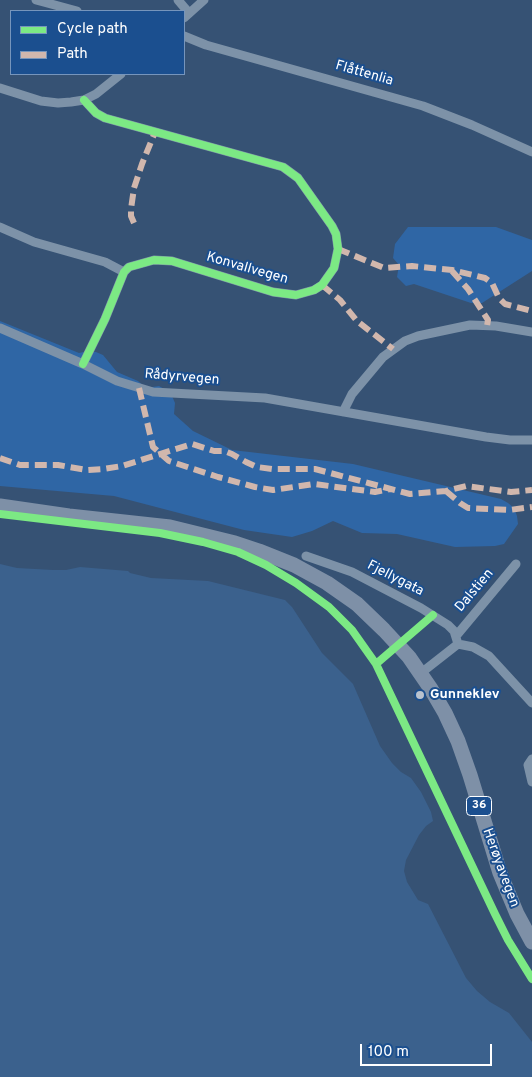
<!DOCTYPE html>
<meta charset="utf-8">
<style>
body{margin:0}
#map{position:relative;width:532px;height:1077px;overflow:hidden;background:#365274;font-family:Overpass,sans-serif}
canvas{display:block}
.legend{position:absolute;left:10px;top:10px;width:175px;height:65px;box-sizing:border-box;background:#1b4f8f;border:1px solid #7695bc;margin:0;padding:6px 9px;list-style:none;font-size:15px;color:#fff}
.legend li{display:flex;align-items:center;gap:10px;height:25px}
.legend b{width:25px;border:1px solid #7695bc}
.scale{position:absolute;left:360px;top:1044px;width:132px;height:22px;box-sizing:border-box;border:2px solid #fff;border-top:0;padding-left:6px;font-size:15px;line-height:18px;white-space:nowrap;color:#fff;-webkit-text-stroke:4px #1b4f8f;paint-order:stroke}
</style>
<div id="map">
<canvas width="532" height="1077"></canvas>
<ul class="legend">
<li><b style="height:6px;background:#7ce984"></b>Cycle path</li>
<li><b style="height:6px;background:#d1b7ad"></b>Path</li>
</ul>
<div class="scale">100 m</div>
</div>
<script>
const context = document.querySelector('canvas').getContext('2d');
context.lineJoin = 'round';
function fill(path, color) { context.fillStyle = color; context.fill(path, 'evenodd'); }
const toPath = rows => new Path2D(rows.map(r => 'M' + r).join(''));
function strokePath(path, color, width, dash) { context.strokeStyle = color; context.lineWidth = width; context.lineCap = dash ? 'butt' : 'round'; context.setLineDash(dash || []); context.stroke(path); }
function label(font, color, halo, rows, align = 'center') {
  context.font = font + ' Overpass,sans-serif'; context.lineWidth = 4; context.setLineDash([]); context.textBaseline = 'middle'; context.strokeStyle = halo; context.fillStyle = color; for (const [text, x, y, turn = 0] of rows) {
    context.save(); context.translate(x, y); context.rotate((+turn || 0) * Math.PI / 180); context.textAlign = isNaN(turn) ? turn : align; if (halo) context.strokeText(text, 0, 0); context.fillText(text, 0, 0); context.restore();
  }
}
fill(toPath([
 [408,227,496,227,532,240,532,271,482,303,471,303,414,284,406,286,397,277,399,265,393,258,395,244],
 [0,321,79,353,88,351,96,352,103,355,117,372,138,381,146,388,159,386,166,390,172,396,175,403,174,414,193,431,232,450,353,464,501,499,508,503,514,508,517,516,518,524,504,544,495,546,455,547,397,534,362,533,333,521,312,531,292,537,244,530,114,496,0,486]
]), '#2f66a5');
fill(toPath([
 [0,564,17,568,53,570,66,570,80,567,128,571,130,573,151,578,208,581,285,600,292,607,322,653,353,684,380,746,392,763,401,772,411,778,421,792,431,812,433,821,426,826,419,835,406,860,404,871,407,882,418,900,428,904,466,978,477,991,490,1002,509,1013,532,1042,532,1077,0,1077]
]), '#3b618d');
strokePath(toPath([
 [36,0,77,11],
 [178,0,189,13],
 [184,18,204,0],
 [184,36,206,45,423,106,472,125,532,152],
 [0,88,41,101,58,103,71,102,84,100,96,94,121,74],
 [0,227,34,242,105,262,124,272],
 [0,328,83,364,117,381,153,392,265,398,486,437,510,440,532,440],
 [83,364,105,319,124,272,129,267,154,260,172,261,273,292,296,295,314,290,322,285,334,268,338,249,336,234,332,226,298,178,283,167,105,118,96,113,84,100],
 [343,412,352,394,383,357,405,341,418,336,470,325,496,326,532,332],
 [306,556,352,572,421,608,448,625,454,631,458,644],
 [456,636,516,564],
 [421,673,458,644,473,647,489,656,532,703],
 [532,759,528,765,532,782]
]), '#7d92a8', 9);
strokePath(toPath([
 [0,506,69,516,170,527,235,543,259,551,294,565,327,583,357,604,384,630,409,657,431,689,445,713,458,741,470,775,500,873,517,914,532,942]
]), '#7e90a7', 15);
strokePath(toPath([
 [134,223,131,216,131,209,134,188,142,164,155,132],
 [338,249,384,268,412,266,452,270,485,278,492,283,499,298,505,304,532,311],
 [452,271,468,289,488,320,487,326],
 [322,285,340,300,357,321,393,349],
 [139,388,153,447,169,461,218,477,255,487,273,490,314,484,375,492,390,489],
 [0,458,20,465,58,465,87,470,103,469,122,466,192,444,214,451,224,451,232,454,246,462,257,467,272,469,315,469,410,494,446,491,466,486,511,492,532,490],
 [446,491,460,503,468,508,509,510,532,507]
]), '#d1b7ad', 6, [12, 6]);
strokePath(toPath([
 [83,364,105,319,124,272,129,267,154,260,172,261,273,292,296,295,314,290,322,285,334,268,338,249,336,234,332,226,298,178,283,167,105,118,96,113,84,100],
 [0,514,160,533,203,542,238,552,266,565,296,583,329,607,352,630,376,664,495,914,508,940,532,979],
 [376,664,433,615]
]), '#7ce984', 8);
for (const [x, y, r, color] of [
 [420,695,5,"#b9c2ce"]
]) { const dot = new Path2D(); dot.arc(x, y, r, 0, 2 * Math.PI); context.fillStyle = color; context.fill(dot); strokePath(dot, '#1b4f8f', 2); }
for (const [x, y, w] of [
 [479,806,25]
]) { const box = new Path2D(); box.roundRect(x - w / 2, y - 9.5, w, 19, 4); context.fillStyle = '#1b4f8f'; context.fill(box); strokePath(box, '#fff', 1); }
label('bold 12px', '#fff', null, [
 ["36",479,806]
]);
label('14px', '#fff', '#1b4f8f', [
 ["Flåttenlia",364,74,16],
 ["Konvallvegen",247,269,16],
 ["Rådyrvegen",182,378,5],
 ["Fjellygata",395,579,27],
 ["Dalstien",475,591,-50],
 ["Herøyavegen",500,868,70]
]);
label('bold 14px', '#fff', '#1b4f8f', [
 ["Gunneklev",430,695]
], 'left');
</script>
